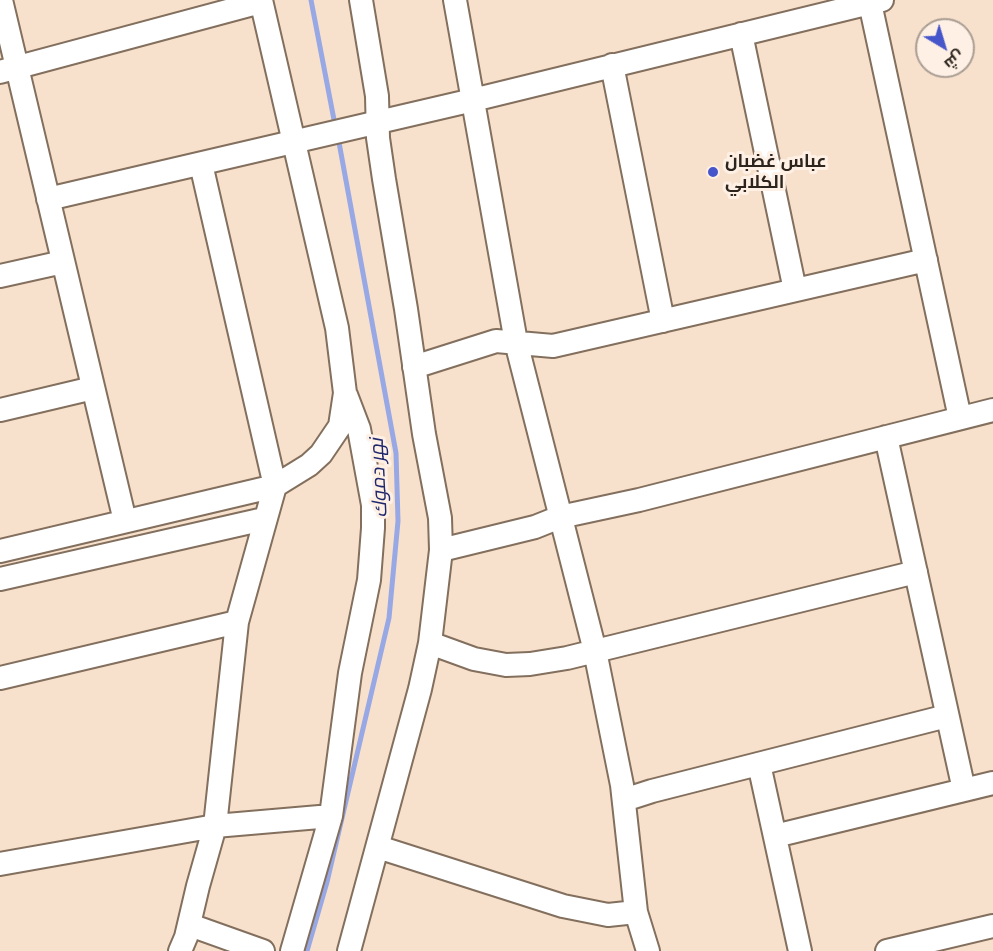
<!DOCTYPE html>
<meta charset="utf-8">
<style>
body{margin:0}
#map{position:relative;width:993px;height:951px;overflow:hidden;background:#f8e1cc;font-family:"Open Sans",Cairo,sans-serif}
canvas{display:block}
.north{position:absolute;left:915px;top:18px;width:60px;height:60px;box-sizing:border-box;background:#fef0e4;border:2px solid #aa9e94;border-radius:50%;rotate:142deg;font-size:16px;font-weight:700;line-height:24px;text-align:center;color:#2d241d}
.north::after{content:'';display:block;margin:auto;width:21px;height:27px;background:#4655ca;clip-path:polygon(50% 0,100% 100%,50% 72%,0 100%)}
</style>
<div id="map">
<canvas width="993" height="951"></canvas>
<div class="north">ش</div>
</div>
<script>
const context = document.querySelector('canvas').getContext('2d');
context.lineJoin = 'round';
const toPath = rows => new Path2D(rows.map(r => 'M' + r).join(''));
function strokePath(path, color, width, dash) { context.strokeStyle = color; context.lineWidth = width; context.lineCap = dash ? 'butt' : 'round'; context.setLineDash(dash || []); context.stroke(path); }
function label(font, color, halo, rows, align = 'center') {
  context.font = font + ' "Open Sans",Cairo,sans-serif'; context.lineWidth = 6; context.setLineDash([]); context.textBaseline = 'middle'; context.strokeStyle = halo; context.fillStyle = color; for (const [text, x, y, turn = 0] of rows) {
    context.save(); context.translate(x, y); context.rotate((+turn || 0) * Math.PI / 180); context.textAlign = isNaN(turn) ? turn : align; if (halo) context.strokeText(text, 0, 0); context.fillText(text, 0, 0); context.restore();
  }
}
strokePath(toPath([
 [311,0,335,125],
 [307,951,327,882,389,618,398,521,396,453,338,137]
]), '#98a8e5', 5);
const minor = toPath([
 [1,0,125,521],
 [455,0,516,342,595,651,622,785,636,912,648,951],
 [870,3,960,418],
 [741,34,795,290],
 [612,65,663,321],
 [0,72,261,2],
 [48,199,473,100,882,0],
 [0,276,63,262],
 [414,367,496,341,553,346,926,260],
 [0,410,93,388],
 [886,437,964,790],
 [441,550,535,527,560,517,639,500,993,410],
 [0,551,275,486,309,465,321,454,340,426,345,393,337,328,261,0],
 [0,579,264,519],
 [430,643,474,659,506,665,530,664,567,658,916,572],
 [0,678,237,622],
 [759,764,800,951],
 [624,800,652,791,947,716],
 [775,836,993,783],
 [378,847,563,906,608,915,636,912],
 [0,864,215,826,331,816],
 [190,925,263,951],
 [180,951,186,937,198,886,215,826,237,622,275,486,201,164],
 [292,951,331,816,350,673,369,580,373,528,373,505,359,429,346,395],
 [349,951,420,689,430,643,441,550,440,518,424,434,406,309,384,179,378,138,377,96,361,0],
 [887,951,993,926]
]);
strokePath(minor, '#836f5d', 26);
strokePath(minor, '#fff', 22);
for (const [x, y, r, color] of [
 [713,172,6,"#4655ca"]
]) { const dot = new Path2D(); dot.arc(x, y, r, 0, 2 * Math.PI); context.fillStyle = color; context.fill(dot); strokePath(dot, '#fef0e4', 2); }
label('bold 18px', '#2d241d', '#fef0e4', [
 ["عباس غضبان",725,162],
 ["الكلابي",725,183]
], 'left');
label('italic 20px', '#20286d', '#fef0e4', [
 ["نهر دموك",379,478,-93]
]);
</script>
